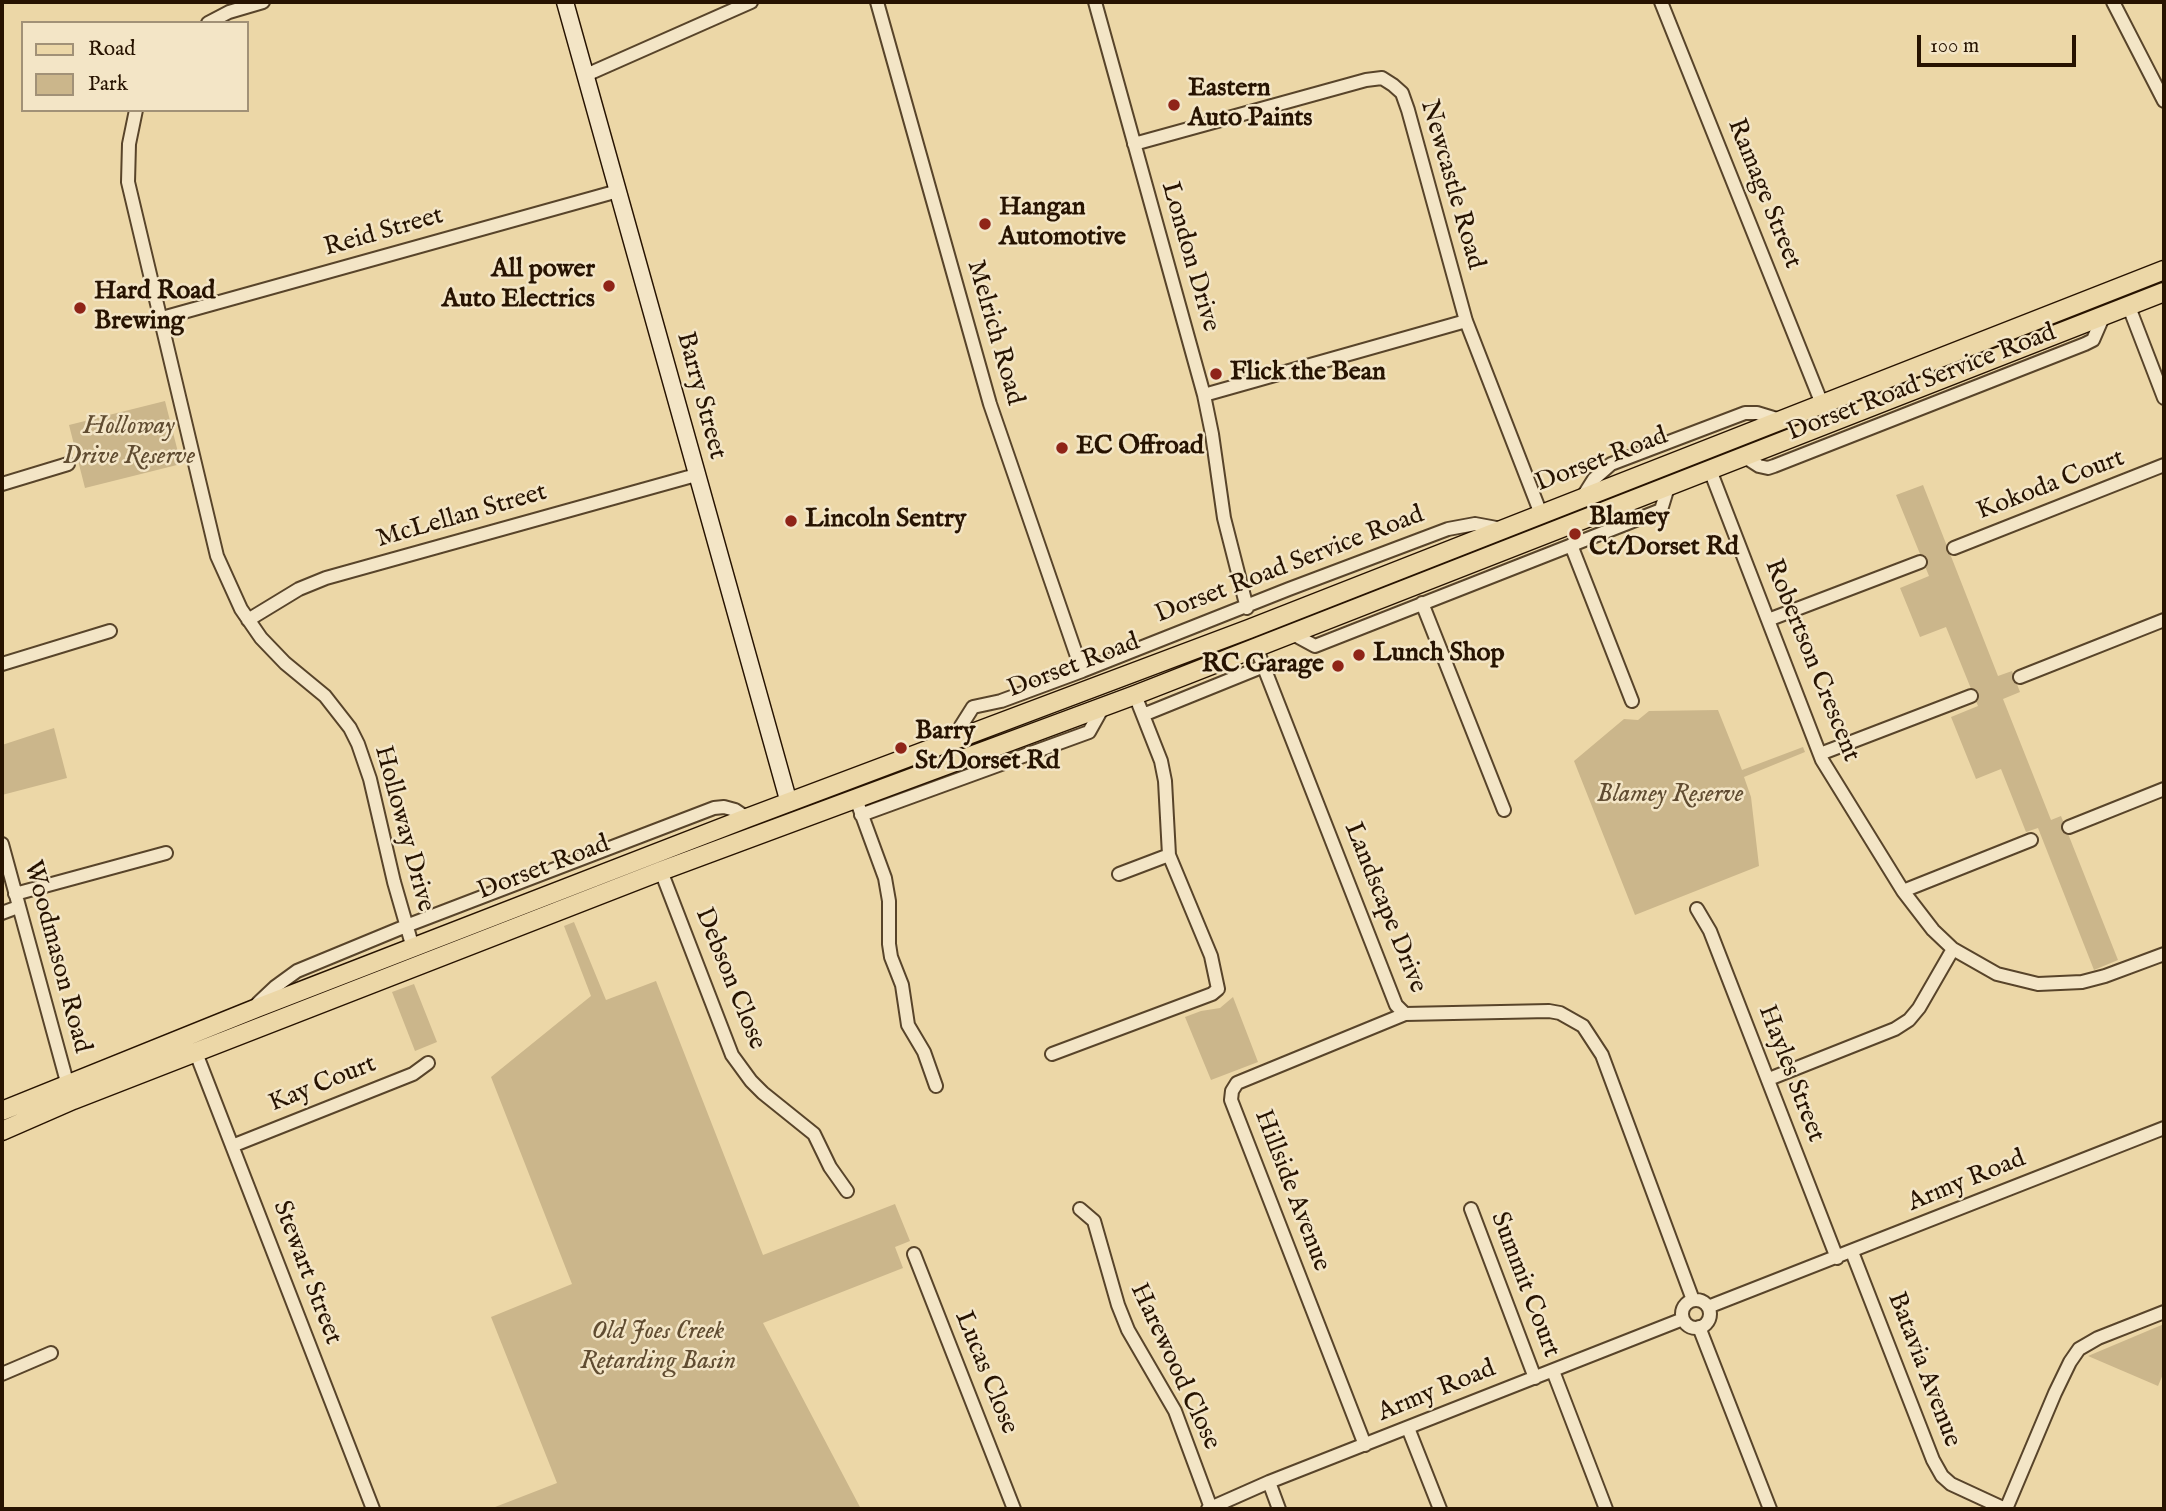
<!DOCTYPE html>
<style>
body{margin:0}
#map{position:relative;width:2166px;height:1511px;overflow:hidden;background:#ecd7a7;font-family:"IM FELL English",serif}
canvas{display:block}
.frame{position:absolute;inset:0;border:4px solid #271301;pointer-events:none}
.legend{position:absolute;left:21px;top:21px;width:228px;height:91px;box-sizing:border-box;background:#f3e5c6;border:2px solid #a19177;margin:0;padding:9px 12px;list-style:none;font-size:21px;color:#271301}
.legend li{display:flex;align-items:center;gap:14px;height:35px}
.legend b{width:35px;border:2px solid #a19177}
.scale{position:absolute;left:1917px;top:35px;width:159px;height:32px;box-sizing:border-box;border:4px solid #271301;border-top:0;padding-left:9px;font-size:21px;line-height:24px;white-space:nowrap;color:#271301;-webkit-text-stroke:5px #f3e5c6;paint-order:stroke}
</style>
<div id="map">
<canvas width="2166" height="1511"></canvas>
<div class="frame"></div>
<ul class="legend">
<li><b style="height:9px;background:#ecd7a7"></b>Road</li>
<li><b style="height:19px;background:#cbb68b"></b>Park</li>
</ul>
<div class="scale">100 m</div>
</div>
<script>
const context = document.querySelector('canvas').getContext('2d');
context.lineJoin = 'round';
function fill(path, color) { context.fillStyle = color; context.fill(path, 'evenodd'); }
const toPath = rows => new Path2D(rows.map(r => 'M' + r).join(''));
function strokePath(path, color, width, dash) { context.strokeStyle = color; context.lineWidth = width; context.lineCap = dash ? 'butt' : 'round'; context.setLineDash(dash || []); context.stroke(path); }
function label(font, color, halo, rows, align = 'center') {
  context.font = font + ' "IM FELL English",serif'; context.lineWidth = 5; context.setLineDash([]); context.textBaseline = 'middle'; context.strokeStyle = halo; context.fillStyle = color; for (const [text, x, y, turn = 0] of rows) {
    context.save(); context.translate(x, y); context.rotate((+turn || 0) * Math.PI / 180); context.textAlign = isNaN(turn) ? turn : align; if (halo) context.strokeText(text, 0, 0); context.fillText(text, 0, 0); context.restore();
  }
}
fill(toPath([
 [165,401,181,464,85,488,69,425],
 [1923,485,1998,676,2012,671,2020,692,2003,699,2051,820,2061,816,2118,960,2094,970,2038,828,2026,832,2001,769,1976,779,1951,717,1978,706,1946,627,1920,637,1900,588,1929,576,1896,495],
 [1718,710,1742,770,1803,747,1805,752,1744,777,1751,797,1759,866,1635,915,1574,761,1624,719,1638,720,1649,711],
 [54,728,67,778,2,795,2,745],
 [574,922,606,1000,656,981,763,1255,895,1204,910,1241,895,1247,903,1268,763,1323,861,1509,660,1509,659,1507,654,1509,490,1509,557,1483,491,1317,572,1284,491,1077,591,996,564,926],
 [414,984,437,1042,415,1051,392,992],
 [1233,997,1258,1062,1211,1080,1185,1017,1201,1011,1220,1008],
 [2164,1324,2164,1372,2158,1386,2088,1356]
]), '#cbb68b');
const minor = toPath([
 [877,2,990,404,1082,671],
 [1095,2,1204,395,1212,434,1224,518,1247,608],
 [1661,2,1822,404],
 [2113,2,2164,101],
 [208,23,229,12,263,2],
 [586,75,751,2],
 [136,110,129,144,128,182,217,556,241,609,261,638,285,663,325,696,350,728,358,744,370,779,394,882,413,948],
 [1134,144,1366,80,1382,78,1393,85,1402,93,1408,110,1466,321,1541,514],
 [2129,307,2164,398],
 [162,318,618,191],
 [1204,395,1466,321],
 [1745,457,1759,466,1768,468,1774,466,2085,344,2093,340,2103,317],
 [1710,470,1822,760,1903,891,1933,930,1953,949,1997,974,2038,984,2082,982,2105,976,2164,954],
 [2,484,68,464],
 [1582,498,1594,479,1611,464,1745,413,1757,413,1780,420],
 [1571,545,1632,701],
 [1954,548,2164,465],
 [1422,603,1504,810],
 [248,620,299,589,326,578,696,475],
 [1768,620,1920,562],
 [1291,633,1315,646,1661,510,1668,487],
 [1256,647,1396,1005,1405,1014,1549,1011,1560,1013,1583,1026,1602,1055,1693,1300],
 [2,664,110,631],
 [2020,677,2164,620],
 [1143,715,1264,666],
 [957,739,961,726,973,707,1001,701,1082,671,1289,589,1448,529,1475,524,1502,529],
 [1820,754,1971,696],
 [856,799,885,878,889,901,889,944,891,957,902,985,908,1025,924,1052,936,1086],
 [861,815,1089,732,1103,707],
 [2069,827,2164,789],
 [2,844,67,1082],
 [661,871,732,1055,751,1081,763,1093,814,1134,830,1167,847,1191],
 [1119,874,1169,855],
 [1903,891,2031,840],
 [15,894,166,853],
 [1697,909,1710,931,1837,1258],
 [2,913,18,907],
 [257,1007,258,1003,275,987,297,971,406,926,714,808,724,807,735,810,747,818],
 [196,1053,373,1509],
 [1052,1054,1212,994,1218,989,1211,956,1169,855,1165,781,1161,761,1135,695],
 [1769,1079,1895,1029,1909,1020,1919,1008,1953,949],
 [232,1146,413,1074,428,1063],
 [1080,1209,1094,1221,1118,1305,1128,1330,1175,1411,1211,1508],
 [1471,1209,1535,1378],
 [1852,1252,1933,1460,1942,1476,1951,1484,2005,1509],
 [914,1254,1014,1509],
 '1682 1314a14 14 0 1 1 28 0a14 14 0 1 1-28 0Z',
 [1708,1307,2164,1128],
 [1699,1327,1770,1509],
 [1553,1371,1606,1509],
 [2,1374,51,1353],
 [1408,1428,1440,1509],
 [1365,1445,1231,1100,1232,1091,1237,1083,1405,1014],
 [1269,1482,1279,1509],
 [1208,1509,1269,1482,1683,1319],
 [2006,1509,2055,1393,2070,1362,2079,1349,2098,1338,2164,1312]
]);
const secondary = toPath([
 [565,2,789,803]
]);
const primary = toPath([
 [2,1111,257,1008,747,818,1249,629,2164,270],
 [2,1131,73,1100,661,871,1135,695,2164,292]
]);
strokePath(minor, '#58442a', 16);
strokePath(secondary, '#271301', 19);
strokePath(primary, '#271301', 21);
strokePath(minor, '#f3e5c6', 12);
strokePath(secondary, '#f3e5c6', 16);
strokePath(primary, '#ecd7a7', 18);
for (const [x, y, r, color] of [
 [1174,105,7,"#8f2418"],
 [985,224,7,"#8f2418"],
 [609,286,7,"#8f2418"],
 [80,308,7,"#8f2418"],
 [1216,374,7,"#8f2418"],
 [1062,448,7,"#8f2418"],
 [791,521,7,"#8f2418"],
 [1575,534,7,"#8f2418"],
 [1359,655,7,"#8f2418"],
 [1338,666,7,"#8f2418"],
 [901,748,7,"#8f2418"]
]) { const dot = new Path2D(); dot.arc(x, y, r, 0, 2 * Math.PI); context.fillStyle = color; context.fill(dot); strokePath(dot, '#f3e5c6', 2.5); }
label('bold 26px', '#271301', '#f3e5c6', [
 ["Eastern",1188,90],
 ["Auto Paints",1188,120],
 ["Hangan",999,209],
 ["Automotive",999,239],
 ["All power",595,271,"right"],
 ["Auto Electrics",595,301,"right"],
 ["Hard Road",94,293],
 ["Brewing",94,323],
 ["Flick the Bean",1230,374],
 ["EC Offroad",1076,448],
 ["Blamey",1589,519],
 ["Ct/Dorset Rd",1589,549],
 ["Lincoln Sentry",805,521],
 ["Lunch Shop",1373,655],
 ["RC Garage",1324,666,"right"],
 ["Barry",915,733],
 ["St/Dorset Rd",915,763]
], 'left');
label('26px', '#271301', '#f3e5c6', [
 ["Newcastle Road",1451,185,74],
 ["Ramage Street",1763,194,68],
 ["Reid Street",384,233,-16],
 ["London Drive",1189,257,74],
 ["Melrich Road",994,333,74],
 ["Dorset Road Service Road",1922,384,-21],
 ["Barry Street",700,396,75],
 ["Dorset Road",1602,461,-21],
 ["Kokoda Court",2051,486,-21],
 ["McLellan Street",462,517,-16],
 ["Dorset Road Service Road",1290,566,-21],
 ["Robertson Crescent",1811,661,68],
 ["Dorset Road",1074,667,-21],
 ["Holloway Drive",403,829,75],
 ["Dorset Road",544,869,-21],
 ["Landscape Drive",1384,908,68],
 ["Woodmason Road",56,957,75],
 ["Debson Close",729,979,68],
 ["Hayles Street",1790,1074,69],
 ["Kay Court",323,1085,-22],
 ["Army Road",1967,1182,-22],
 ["Hillside Avenue",1291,1191,69],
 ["Stewart Street",306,1273,69],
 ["Summit Court",1524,1285,69],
 ["Harewood Close",1174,1367,65],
 ["Batavia Avenue",1923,1370,69],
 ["Lucas Close",985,1373,68],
 ["Army Road",1437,1392,-22]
]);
label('italic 26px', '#604c31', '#f3e5c6', [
 ["Holloway",129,428],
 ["Drive Reserve",129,458],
 ["Blamey Reserve",1670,796],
 ["Old Joes Creek",658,1333],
 ["Retarding Basin",658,1363]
]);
</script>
